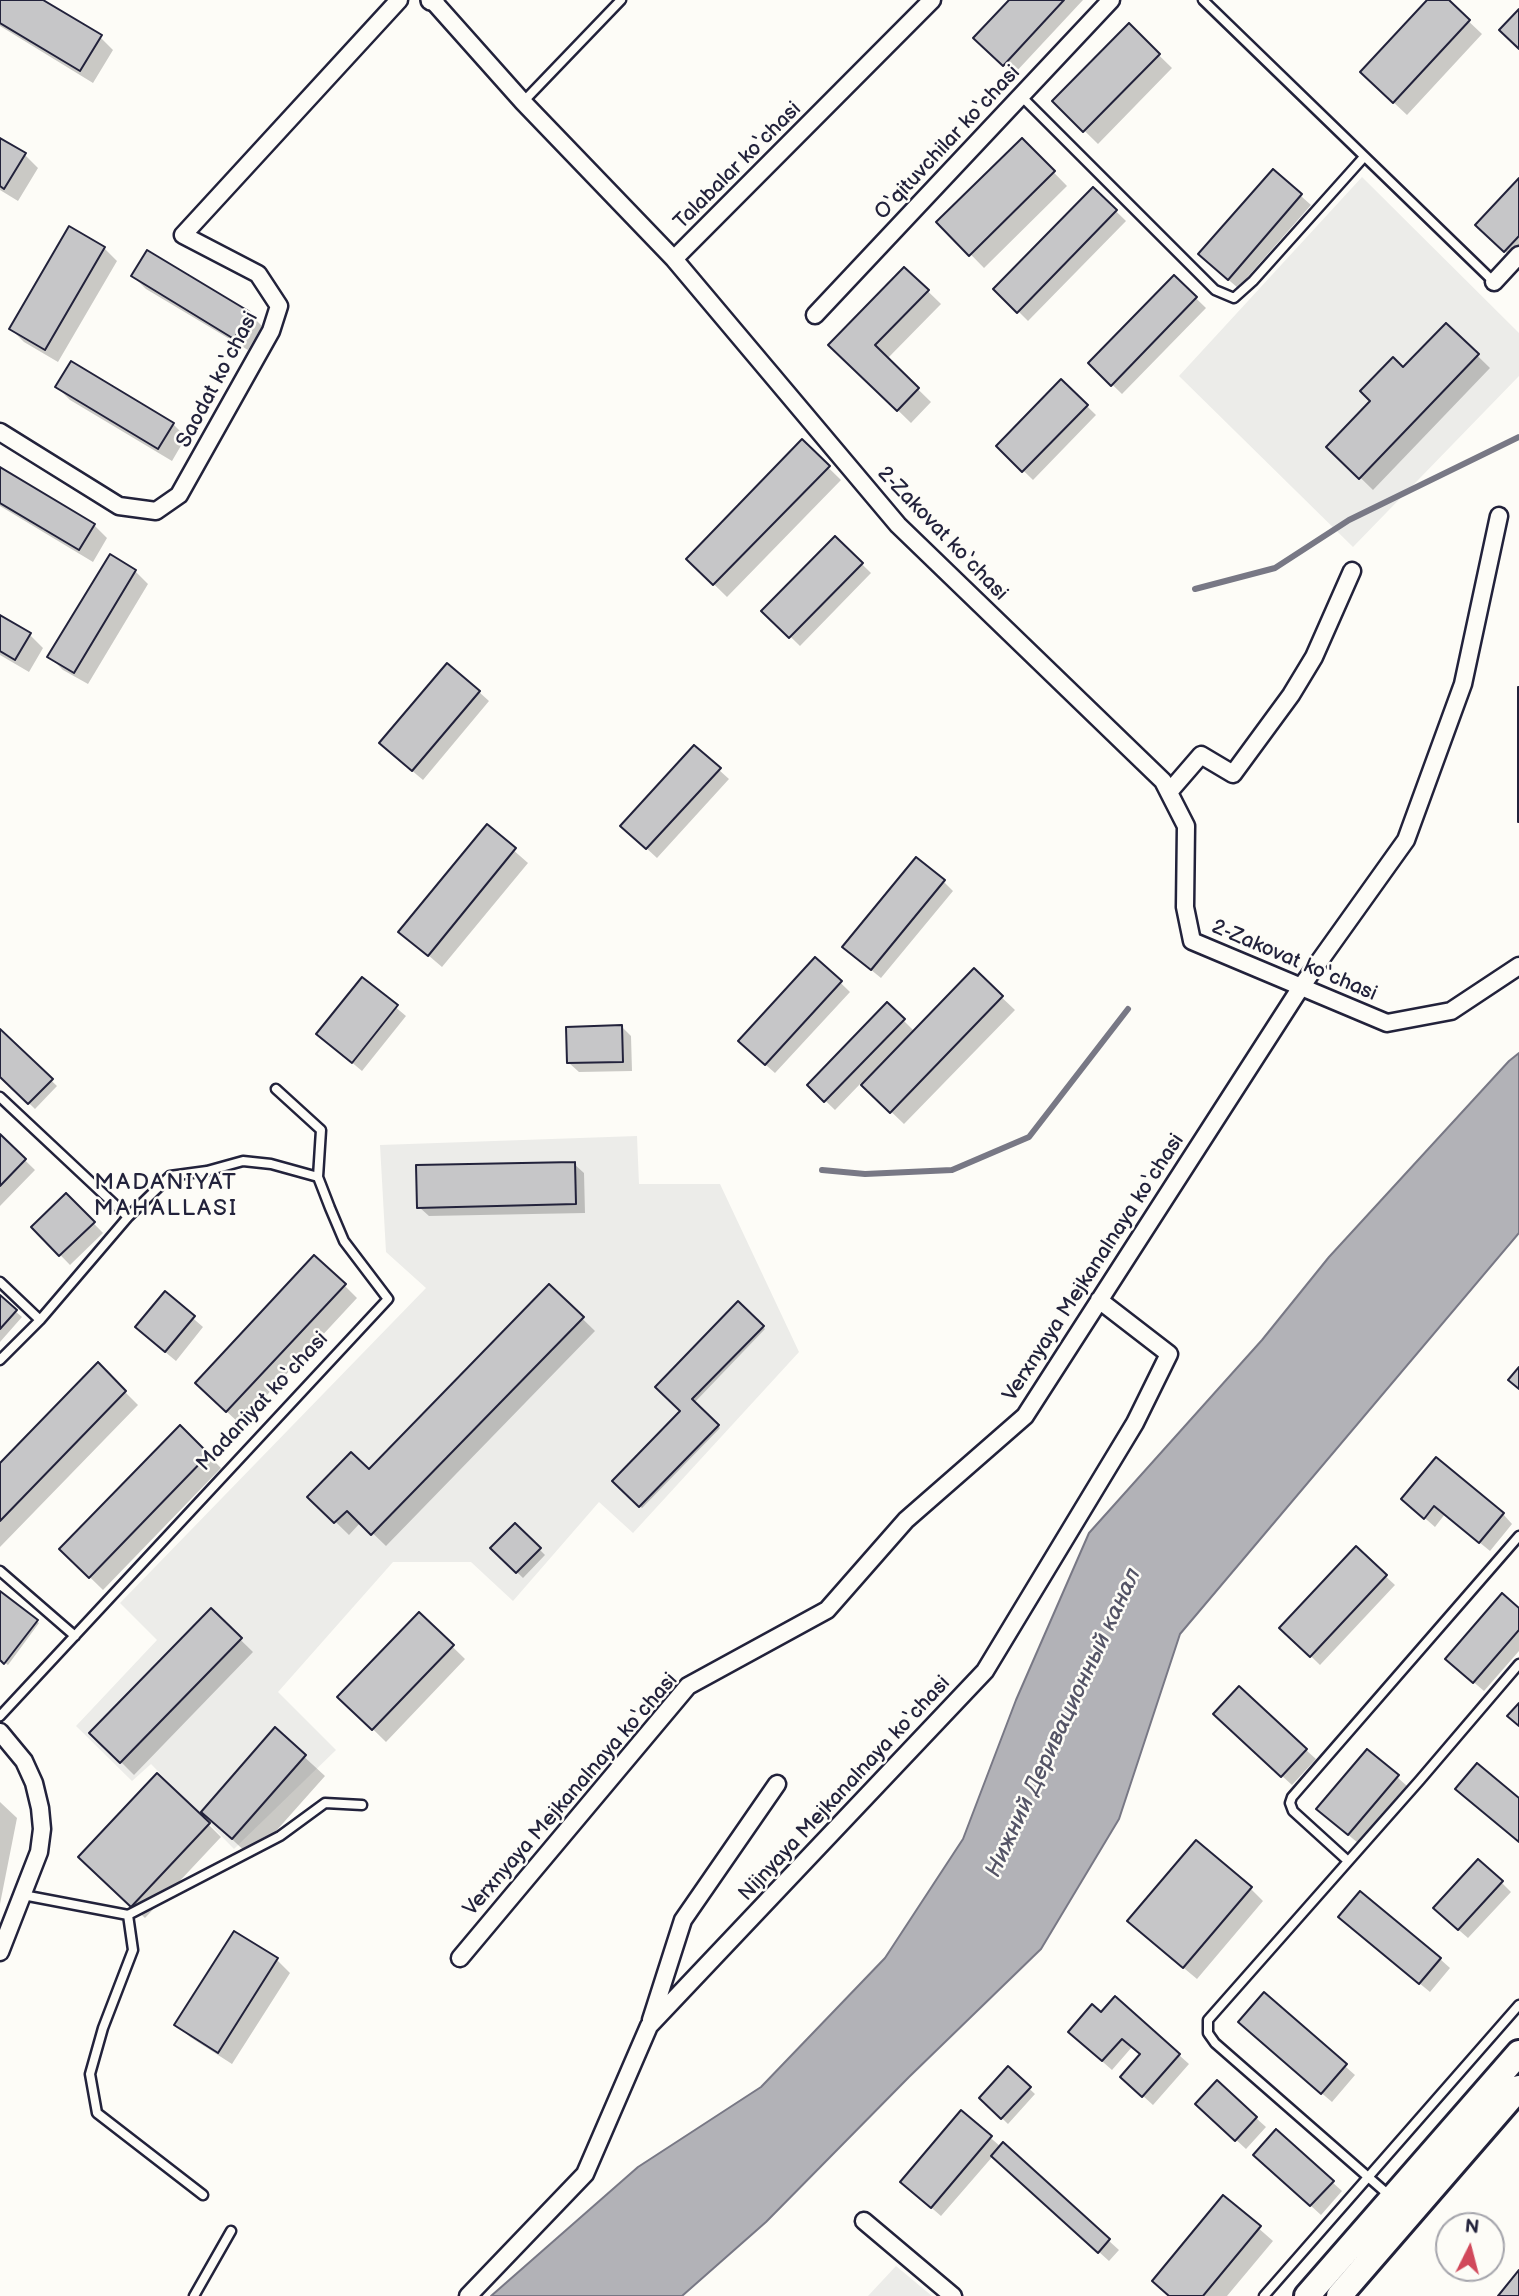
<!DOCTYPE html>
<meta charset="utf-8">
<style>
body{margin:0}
#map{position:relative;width:1519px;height:2296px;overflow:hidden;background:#fdfcf7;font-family:"Balsamiq Sans",sans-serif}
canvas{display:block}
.north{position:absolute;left:1435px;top:2212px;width:70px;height:70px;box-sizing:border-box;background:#fdfcf7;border:2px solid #a5a5ac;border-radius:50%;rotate:6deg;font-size:19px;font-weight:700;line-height:28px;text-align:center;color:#22223b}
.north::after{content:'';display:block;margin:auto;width:24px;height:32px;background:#d1495b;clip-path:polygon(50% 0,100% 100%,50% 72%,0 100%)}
</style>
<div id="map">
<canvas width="1519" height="2296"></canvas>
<div class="north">N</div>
</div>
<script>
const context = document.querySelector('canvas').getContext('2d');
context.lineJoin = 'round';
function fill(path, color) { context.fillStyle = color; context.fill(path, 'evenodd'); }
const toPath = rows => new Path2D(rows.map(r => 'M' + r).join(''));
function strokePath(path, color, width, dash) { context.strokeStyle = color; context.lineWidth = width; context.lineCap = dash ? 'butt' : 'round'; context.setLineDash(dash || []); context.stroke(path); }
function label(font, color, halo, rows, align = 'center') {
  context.font = font + ' "Balsamiq Sans",sans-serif'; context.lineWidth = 5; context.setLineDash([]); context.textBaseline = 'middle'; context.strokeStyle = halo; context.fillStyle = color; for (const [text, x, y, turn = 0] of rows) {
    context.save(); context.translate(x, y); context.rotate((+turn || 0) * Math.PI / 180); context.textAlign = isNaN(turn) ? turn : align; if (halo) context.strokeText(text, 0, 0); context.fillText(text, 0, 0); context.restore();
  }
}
fill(toPath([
 [1362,177,1519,333,1519,376,1353,547,1179,376],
 [637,1136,639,1184,720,1184,799,1352,633,1533,599,1502,513,1601,471,1562,393,1562,278,1692,336,1750,234,1849,151,1764,132,1781,76,1726,157,1640,120,1603,426,1288,386,1252,380,1145],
 [896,2266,932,2296,868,2296]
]), '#ecece9');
const water = toPath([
 [1519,1053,1519,1233,1180,1634,1119,1819,1041,1949,909,2077,766,2222,682,2296,491,2296,638,2167,761,2087,885,1958,963,1839,1016,1700,1089,1533,1262,1340,1329,1257,1509,1061,1519,1053]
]);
fill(water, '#b2b2b7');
strokePath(water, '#787885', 2);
fill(toPath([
 [0,0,40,0,100,37,113,50,93,83,0,26],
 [1011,0,1083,0,1014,74,985,48],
 [1430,0,1446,0,1482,34,1407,115,1375,85],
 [1129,26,1172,68,1098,144,1054,101],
 [0,140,25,155,38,168,18,201,0,190],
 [1022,140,1067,186,984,268,939,222],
 [1273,171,1311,205,1238,288,1210,264],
 [1519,181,1519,263,1518,264,1491,238],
 [1093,189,1126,221,1028,321,996,289],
 [70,228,104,248,117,261,58,362,24,342,11,329],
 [147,252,249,313,262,326,248,350,146,289,133,276],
 [905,269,941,304,887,359,931,402,911,423,831,345],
 [1174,277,1206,308,1122,394,1090,363],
 [1446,325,1490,368,1373,490,1329,447],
 [72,363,173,424,186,437,172,461,70,400,57,387],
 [1061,381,1096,415,1033,480,998,446],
 [802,442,841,480,727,597,688,559],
 [0,469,94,525,107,538,93,562,0,506],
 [835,538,871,573,800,646,764,611],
 [110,556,135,571,148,584,88,684,63,670,50,657],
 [0,617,30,635,43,648,29,672,0,655],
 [479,692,489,701,423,780,391,753],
 [719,770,729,779,657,858,632,835],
 [487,827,528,863,442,967,401,932],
 [943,881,953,891,881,978,854,956],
 [816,959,850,992,775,1073,750,1051],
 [974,971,1015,1010,904,1124,861,1083,835,1110,809,1085,887,1004,915,1032],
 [362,979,406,1016,362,1071,318,1034],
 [622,1027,631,1036,632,1071,579,1072,569,1063],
 [0,1032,57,1086,35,1109,0,1075],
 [0,1136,35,1170,0,1206],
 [574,1164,584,1173,585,1213,429,1216,419,1207],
 [66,1195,103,1233,70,1265,33,1227],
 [344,1285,357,1298,240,1424,210,1396],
 [550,1287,595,1331,386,1546,361,1522,349,1535,310,1497,369,1472],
 [165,1294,203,1327,176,1361,147,1337],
 [0,1298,22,1317,0,1342],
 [738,1303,765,1329,694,1403,720,1428,642,1508,614,1481,682,1411],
 [98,1365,138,1405,0,1547,0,1466],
 [180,1427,221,1468,103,1590,61,1549],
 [1403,1499,1503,1514,1512,1524,1490,1551,1445,1514,1435,1527],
 [515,1525,545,1555,523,1578,492,1548],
 [1356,1549,1395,1585,1320,1665,1282,1628],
 [0,1593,39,1623,8,1665,0,1659],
 [1519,1610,1519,1651,1484,1691,1457,1668],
 [211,1611,253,1652,134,1775,92,1733],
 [419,1614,465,1659,386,1742,340,1697],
 [1225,1724,1306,1750,1316,1759,1292,1785],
 [275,1730,325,1776,252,1858,203,1812],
 [1397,1777,1407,1786,1358,1843,1328,1818],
 [0,1802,17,1818,0,1904],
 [208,1824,221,1837,145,1918,93,1870],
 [1501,1882,1511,1892,1468,1938,1445,1918],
 [1250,1888,1263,1901,1197,1979,1143,1934],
 [1350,1926,1440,1959,1450,1968,1430,1992],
 [277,1960,290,1973,232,2064,190,2037,177,2024],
 [1264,1995,1355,2075,1332,2102,1250,2032],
 [1101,2015,1179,2055,1189,2064,1153,2105,1132,2086,1141,2055,1132,2047,1112,2070,1079,2041],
 [1008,2069,1035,2094,1008,2124,981,2098],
 [961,2112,1001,2147,1003,2145,1119,2250,1109,2261,993,2156,941,2216,912,2191],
 [1207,2113,1256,2118,1266,2127,1246,2149],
 [1265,2164,1332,2182,1342,2191,1321,2215],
 [1223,2197,1273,2241,1227,2296,1169,2296,1154,2281]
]), '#0003');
strokePath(toPath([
 [1195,589,1275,568,1349,520,1519,437],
 [822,1170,865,1174,952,1170,1029,1137,1128,1009]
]), '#787885', 6);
const building = toPath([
 [0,0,43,0,102,35,80,71,0,23,0,0],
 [1009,0,1064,0,1003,66,973,38,1009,0],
 [1427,0,1449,0,1470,20,1393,103,1360,72,1427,0],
 [1519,9,1519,49,1499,30,1519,9],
 [1129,23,1160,54,1083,132,1052,101,1129,23],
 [0,138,26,153,4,189,0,186,0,138],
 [1022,138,1055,171,969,256,936,222,1022,138],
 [1273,169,1302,194,1228,280,1198,254,1273,169],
 [1519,178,1519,236,1504,252,1475,225,1519,178],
 [1093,187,1117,210,1017,313,993,289,1093,187],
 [69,226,105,247,45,350,9,329,69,226],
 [147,250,250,312,234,339,131,276,147,250],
 [904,267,929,290,875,345,919,388,897,411,828,345,904,267],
 [1174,275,1197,297,1111,386,1088,363,1174,275],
 [1446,323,1479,354,1359,479,1326,447,1370,401,1360,391,1393,357,1403,367,1446,323],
 [71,361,174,423,158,449,55,387,71,361],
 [1061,379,1088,405,1022,472,996,446,1061,379],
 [802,439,830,466,713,585,686,559,802,439],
 [0,467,95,524,79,550,0,503,0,467],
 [835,536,863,563,789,638,761,611,835,536],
 [110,554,136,570,74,673,47,657,110,554],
 [0,615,31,633,15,660,0,651,0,615],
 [447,663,480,691,412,771,379,743,447,663],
 [1518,687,1519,687,1519,822,1518,822,1518,687],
 [694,745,721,768,646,849,620,826,694,745],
 [487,824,516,848,428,956,398,932,487,824],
 [916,857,945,880,871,970,842,947,916,857],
 [815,957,842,981,765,1065,738,1041,815,957],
 [974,968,1003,996,890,1113,861,1085,974,968],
 [362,977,398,1005,352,1063,316,1034,362,977],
 [887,1002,905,1019,824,1102,807,1085,887,1002],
 [622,1025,623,1062,567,1063,566,1027,622,1025],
 [0,1029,53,1079,28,1104,0,1077,0,1029],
 [0,1134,26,1159,0,1186,0,1134],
 [575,1162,576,1204,417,1208,416,1165,575,1162],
 [66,1193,95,1222,59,1256,31,1227,66,1193],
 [314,1255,346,1284,226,1412,195,1383,314,1255],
 [549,1284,584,1317,371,1535,347,1511,334,1523,307,1497,351,1452,369,1469,549,1284],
 [165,1291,195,1316,165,1352,135,1327,165,1291],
 [0,1295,17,1310,0,1329,0,1295],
 [738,1301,764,1326,692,1399,719,1425,639,1507,612,1481,680,1411,655,1387,738,1301],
 [98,1362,126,1391,0,1521,0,1463,98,1362],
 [1519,1367,1519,1389,1508,1380,1519,1367],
 [180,1425,209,1454,89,1578,59,1549,180,1425],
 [1436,1457,1504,1513,1479,1543,1434,1506,1424,1519,1401,1499,1436,1457],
 [515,1523,541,1548,516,1573,490,1548,515,1523],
 [1356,1546,1387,1575,1310,1657,1279,1628,1356,1546],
 [0,1591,38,1620,4,1664,0,1660,0,1591],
 [1502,1593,1519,1608,1519,1630,1473,1683,1445,1659,1502,1593],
 [211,1608,242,1638,120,1763,89,1733,211,1608],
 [419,1612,454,1645,372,1730,337,1697,419,1612],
 [1239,1686,1307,1749,1281,1777,1213,1714,1239,1686],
 [1519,1703,1519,1726,1507,1716,1519,1703],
 [275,1727,306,1755,232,1839,201,1812,275,1727],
 [1367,1749,1399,1775,1348,1835,1316,1809,1367,1749],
 [1477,1763,1519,1798,1519,1842,1455,1789,1477,1763],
 [157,1773,210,1823,131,1907,78,1857,157,1773],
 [1196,1840,1252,1887,1183,1968,1127,1921,1196,1840],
 [1478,1859,1503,1881,1458,1930,1433,1908,1478,1859],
 [1360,1891,1441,1958,1419,1984,1338,1917,1360,1891],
 [234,1931,278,1958,218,2053,174,2025,234,1931],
 [1264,1992,1347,2064,1321,2094,1238,2022,1264,1992],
 [1115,1996,1180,2054,1142,2097,1120,2077,1140,2054,1122,2039,1102,2061,1068,2032,1092,2004,1101,2012,1115,1996],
 [1008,2066,1031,2087,1001,2119,979,2098,1008,2066],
 [1217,2080,1257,2117,1235,2141,1195,2104,1217,2080],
 [961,2110,992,2136,931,2208,900,2182,961,2110],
 [1276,2129,1334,2181,1310,2206,1253,2155,1276,2129],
 [1003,2142,1110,2239,1098,2253,991,2156,1003,2142],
 [1223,2195,1261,2226,1203,2296,1169,2296,1152,2281,1223,2195],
 [1519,2270,1519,2296,1498,2296,1519,2270]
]);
fill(building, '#c6c6c8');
strokePath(building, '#22223b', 2);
const service = toPath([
 [1203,0,1494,282],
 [1021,96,1215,290,1234,298,1253,281,1364,157],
 [523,102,621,0],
 [0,1097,128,1217],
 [0,1282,40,1320],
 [0,1360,40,1320,128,1217,170,1176,207,1171,243,1161,271,1164,318,1177],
 [0,1571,75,1636],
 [0,1716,388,1299,344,1241,330,1208,318,1177,321,1130,276,1089],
 [1348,1861,1293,1811,1290,1803,1292,1797,1519,1536],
 [23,1895,128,1915,280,1836,325,1803,362,1805],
 [128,1915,133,1950,103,2028,90,2074,97,2113,203,2195],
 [1391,2197,1215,2043,1208,2033,1208,2020,1420,1780,1519,1664],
 [194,2296,231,2231],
 [1264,2296,1519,2005]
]);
const minor = toPath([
 [433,1,523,102,674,259,898,525,1163,781,1186,826,1185,907,1192,941,1387,1023,1451,1011,1519,966],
 [674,259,932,0],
 [1494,282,1519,255],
 [815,315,1111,0],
 [0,432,119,506,156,511,179,495,271,331,279,306,258,274,183,235,399,0],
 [1169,792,1201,755,1233,774,1291,695,1314,657,1352,571],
 [0,1732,24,1761,34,1783,40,1808,42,1829,39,1852,0,1952],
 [460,1958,688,1686,827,1610,906,1520,1025,1416,1301,987,1406,840,1463,684,1499,516],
 [651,2020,683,1920,777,1784],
 [864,2221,953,2296],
 [468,2296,585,2174,649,2026,985,1671,1135,1423,1169,1354,1099,1300]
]);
const tertiary = toPath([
 [431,0,434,0]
]);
const primary = toPath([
 [1307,2296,1519,2053],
 [1339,2296,1519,2088]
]);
strokePath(service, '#22223b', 13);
strokePath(minor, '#22223b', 21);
strokePath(tertiary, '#22223b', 24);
strokePath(primary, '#22223b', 30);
strokePath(service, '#fdfcf7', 8);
strokePath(minor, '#fdfcf7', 16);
strokePath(tertiary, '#fdfcf7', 19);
strokePath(primary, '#fdfcf7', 24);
label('21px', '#22223b', '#fdfcf7', [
 ["O‘qituvchilar ko‘chasi",948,143,-47],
 ["Talabalar ko‘chasi",738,166,-45],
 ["Saodat ko‘chasi",218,380,-62],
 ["2-Zakovat ko‘chasi",942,534,46],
 ["2-Zakovat ko‘chasi",1294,961,23],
 ["Verxnyaya Mejkanalnaya ko‘chasi",1094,1268,-57],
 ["Madaniyat ko‘chasi",263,1402,-47],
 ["Nijnyaya Mejkanalnaya ko‘chasi",845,1789,-47],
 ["Verxnyaya Mejkanalnaya ko‘chasi",571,1795,-49]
]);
context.letterSpacing = '2px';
label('23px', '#22223b', '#fdfcf7', [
 ["MADANIYAT",166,1183],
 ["MAHALLASI",166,1209]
]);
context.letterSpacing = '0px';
label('italic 23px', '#545466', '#fdfcf7', [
 ["Нижний Деривационный канал",1064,1723,-65]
]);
</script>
